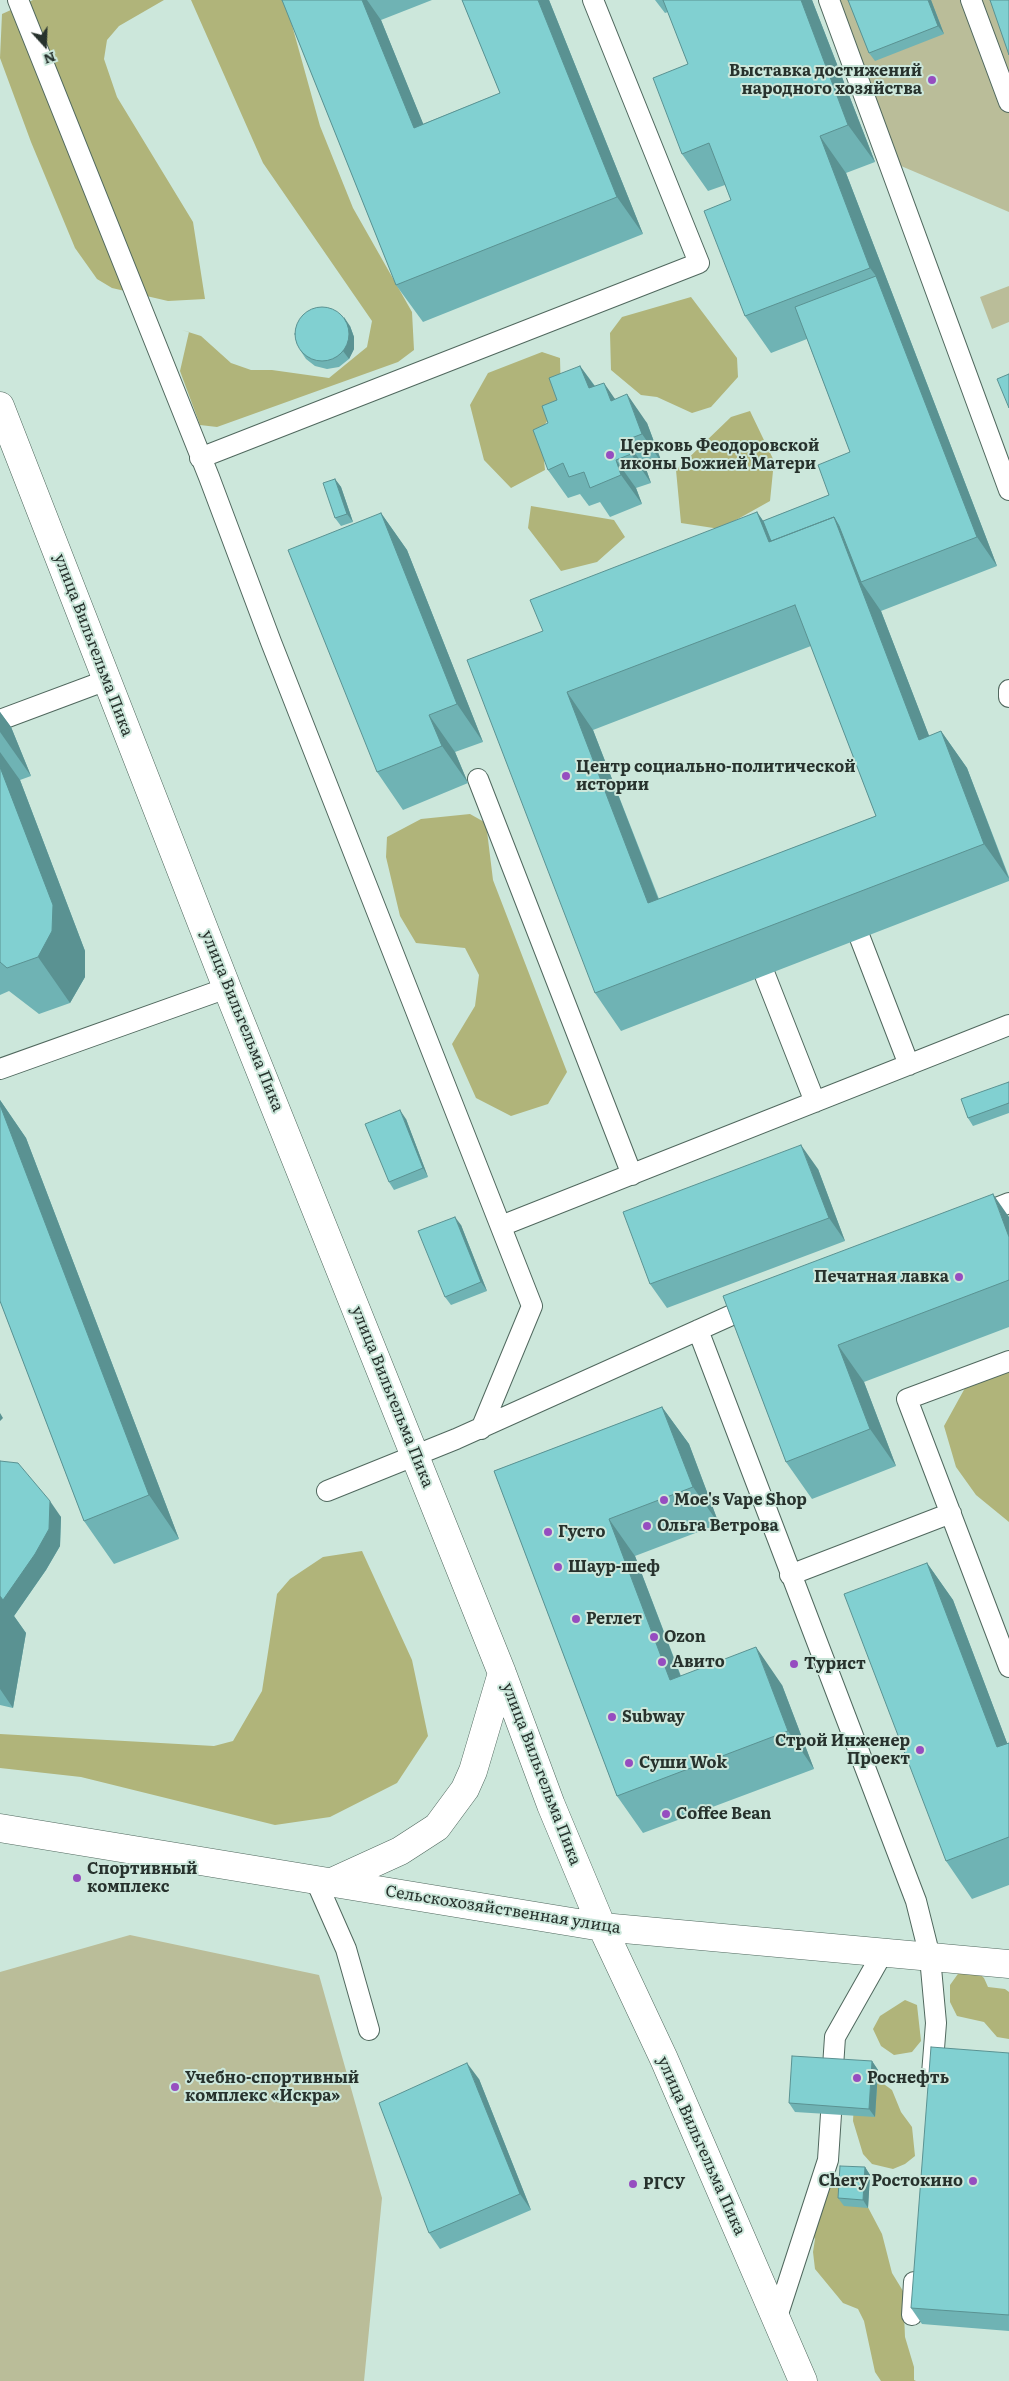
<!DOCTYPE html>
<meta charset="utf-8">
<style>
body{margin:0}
#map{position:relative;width:1009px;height:2381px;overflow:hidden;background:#cce7db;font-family:Literata,serif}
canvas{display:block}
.north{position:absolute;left:20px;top:20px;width:50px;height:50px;-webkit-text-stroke:4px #cce7db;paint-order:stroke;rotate:160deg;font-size:14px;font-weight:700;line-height:20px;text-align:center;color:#27322d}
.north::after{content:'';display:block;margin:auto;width:18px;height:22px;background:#27322d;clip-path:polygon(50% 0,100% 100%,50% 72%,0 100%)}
</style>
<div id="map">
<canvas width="1009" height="2381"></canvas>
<div class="north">N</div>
</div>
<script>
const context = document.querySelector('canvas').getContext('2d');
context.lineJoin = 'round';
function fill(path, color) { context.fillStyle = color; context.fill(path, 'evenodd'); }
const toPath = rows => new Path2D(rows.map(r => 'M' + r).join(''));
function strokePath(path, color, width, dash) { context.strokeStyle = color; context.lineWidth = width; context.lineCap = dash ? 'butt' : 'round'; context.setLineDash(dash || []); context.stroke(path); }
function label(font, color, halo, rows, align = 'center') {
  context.font = font + ' Literata,serif'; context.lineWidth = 4; context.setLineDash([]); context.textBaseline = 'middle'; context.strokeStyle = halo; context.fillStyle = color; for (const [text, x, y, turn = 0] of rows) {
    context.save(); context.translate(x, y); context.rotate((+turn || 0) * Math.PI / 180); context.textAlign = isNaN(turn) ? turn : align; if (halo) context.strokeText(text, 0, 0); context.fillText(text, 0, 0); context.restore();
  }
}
fill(toPath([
 [823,0,1009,0,1009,212,887,160],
 [1009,286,1009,322,992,329,980,297],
 [130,1935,319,1975,382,2198,364,2381,0,2381,0,1972]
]), '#babd99');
fill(toPath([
 [33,0,164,0,119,26,107,40,104,59,117,97,193,222,205,299,168,301,112,288,97,279,75,248,31,142,0,58,2,14],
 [191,0,285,0,320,126,353,208,412,312,414,350,398,362,217,427,200,425,180,371,189,332,182,330,201,336,231,363,251,370,272,370,329,378,367,347,372,321,263,163],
 [691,297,737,358,738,377,711,407,692,413,657,397,641,395,611,370,610,333,622,317],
 [542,352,560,358,561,398,541,431,545,470,511,488,484,460,470,405,488,373],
 [750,411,774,461,770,501,720,529,681,523,676,470,731,417],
 [531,506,614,520,625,537,597,562,561,571,528,528],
 [470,814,486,823,493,880,567,1072,548,1104,511,1116,476,1098,452,1044,475,1006,479,975,465,948,416,943,400,916,386,857,387,837,421,819],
 [1009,1365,1009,1522,976,1495,956,1467,944,1426,965,1388],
 [362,1551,412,1660,428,1736,397,1783,330,1817,275,1825,81,1777,0,1768,0,1734,214,1746,233,1741,262,1691,277,1594,290,1579,323,1557],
 [974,1969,984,1978,988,1987,1005,1989,1009,1992,1009,2039,997,2037,984,2022,957,2016,950,2002,950,1985,960,1971],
 [905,2000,917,2005,921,2041,912,2052,894,2055,881,2046,873,2029,880,2016],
 [881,2082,892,2090,901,2112,912,2127,915,2156,905,2164,893,2169,872,2164,863,2154,853,2121,854,2103,862,2089],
 [821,2186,846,2187,861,2194,882,2234,892,2273,903,2291,905,2337,914,2367,914,2380,916,2381,881,2381,875,2372,864,2321,858,2309,843,2303,815,2269,813,2252,815,2239,806,2222]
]), '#b0b47a');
const service = toPath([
 [18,0,209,477,271,642,532,1306,481,1429],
 [829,0,1009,490],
 [971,0,1009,102],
 [200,458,699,263,593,0],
 [1009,690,1009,697],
 [0,720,107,680],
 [478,779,632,1175],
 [860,938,909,1065],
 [765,975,815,1102],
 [0,1069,227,988],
 [976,1216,1009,1203],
 [501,1226,1009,1025],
 [698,1330,916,1901,930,1957,936,2023,932,2074],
 [1009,1361,907,1399,1009,1667],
 [327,1491,456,1439,754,1305],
 [790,1575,951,1513],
 [316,1881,346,1949,369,2030],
 [833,2067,835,2037,882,1954],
 [912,2315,914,2282],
 [776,2320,828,2160,831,2114]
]);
const secondary = toPath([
 [0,406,227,988,502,1673,551,1805,602,1927,664,2059,803,2381],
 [0,1828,602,1927,1009,1964],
 [332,1882,400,1851,437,1827,465,1789,473,1771,502,1673]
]);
strokePath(service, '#50685e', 22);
strokePath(secondary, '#50685e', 29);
strokePath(service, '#fff', 20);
strokePath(secondary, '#fff', 28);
fill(toPath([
 [282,0,432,0,381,20,423,124,500,93,462,0,549,0,643,234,423,322,396,285],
 [655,0,812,0,875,162,846,173,997,566,881,611,929,736,941,731,967,768,1009,877,1009,881,621,1031,595,993,543,631,757,512,763,521,829,495,850,452,807,339,771,353,745,316,731,200,725,185,708,191,682,154,688,64,668,12,665,13],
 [811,646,876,816,659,899,593,730],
 [848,0,931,0,944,34,875,61,869,53],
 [350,326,354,337,354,349,349,359,339,367,327,369,315,366,306,359,300,350],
 [580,366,595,386,615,399,647,423,662,463,646,469,651,483,636,488,642,504,610,517,600,502,589,506,580,494,568,498,548,470,548,423,557,400],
 [335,479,341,487,353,522,341,526,335,518],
 [381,513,407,550,483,742,455,752,468,783,403,810,377,772],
 [0,712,11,727,31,776,20,780,85,951,85,977,70,1003,39,1014,9,991,0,995],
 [1009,1082,1009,1113,973,1126,968,1118],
 [0,1100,26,1138,179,1539,114,1564,84,1521,0,1301],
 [406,1119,428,1177,394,1190,389,1182],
 [818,1169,845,1241,667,1308,650,1284],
 [1009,1217,1009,1327,864,1382,896,1466,812,1499,786,1462,723,1296],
 [461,1225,487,1291,451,1305,445,1297],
 [662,1407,689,1444,719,1524,635,1556,681,1676,782,1685,814,1769,643,1833,617,1796,494,1471],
 [0,1461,61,1517,60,1546,46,1570,14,1616,26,1633,13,1708,0,1705],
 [927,1563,953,1600,1007,1743,1009,1743,1009,1885,972,1899,946,1861],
 [1009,2053,1009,2331,922,2324,911,2308],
 [872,2061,878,2070,875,2117,795,2112,789,2103],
 [479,2079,531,2210,440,2249,429,2233],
 [865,2167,870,2175,868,2208,844,2206,838,2198]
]), '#6fb3b4');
fill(toPath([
 [362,0,367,0,381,20,440,165,414,128],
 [538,0,549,0,643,234,617,197],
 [801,0,812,0,875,162,848,125],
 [928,0,931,0,944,34,938,26],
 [820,136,846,173,997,566,977,537,876,276,870,268],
 [344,317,350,326,354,337,354,349,349,359,343,351],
 [580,366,601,395,589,388],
 [604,383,624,412,611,401],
 [627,394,647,423,662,463,642,434],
 [626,440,646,469,651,483,631,454],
 [616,460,636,488,642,504,621,475],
 [335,479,341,487,353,522,347,514],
 [757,512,782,548,769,542],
 [381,513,407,550,483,742,457,704],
 [834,517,860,554,861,582,881,611,945,777,919,740],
 [567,692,593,730,674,940,648,903],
 [0,712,11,727,31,776,0,732],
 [429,715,455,752,468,783,442,746],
 [941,731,967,768,1009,879,984,844],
 [0,752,20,780,85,951,85,977,70,1003,38,957,0,767],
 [0,1100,26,1138,179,1539,149,1495,0,1105],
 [400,1110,406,1119,428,1177,423,1168],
 [801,1145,818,1169,845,1241,829,1218],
 [993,1194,1009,1217,1009,1237],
 [455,1217,461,1225,487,1291,481,1282],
 [838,1345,864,1382,896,1466,870,1429],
 [662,1407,689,1444,719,1524,693,1487],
 [0,1413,3,1418,0,1421],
 [50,1501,61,1517,60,1546,46,1570,14,1616,26,1633,13,1708,0,1689,0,1596],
 [609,1519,635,1556,696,1717,670,1680],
 [927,1563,953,1600,1009,1748,997,1747],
 [756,1647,782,1685,814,1769,788,1731],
 [872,2061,878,2070,875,2117,869,2109],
 [467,2063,479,2079,531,2210,520,2194],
 [865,2167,870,2175,868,2208,863,2200]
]), '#5a9292');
const building = toPath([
 [282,0,362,0,414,128,500,93,462,0,538,0,617,197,396,285,282,0],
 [663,0,801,0,848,125,820,136,870,268,745,316,704,211,731,200,721,174,709,143,682,154,653,78,688,64,663,0],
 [848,0,928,0,938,26,869,53,848,0],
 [990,0,1009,0,1009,55,990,0],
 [876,276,977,537,861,582,839,526,834,517,771,541,763,521,829,495,818,465,850,452,795,307,876,276],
 '295 334a27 27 0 1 1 54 0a27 27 0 1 1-54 0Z',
 [580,366,589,388,604,383,611,401,627,394,642,434,626,440,631,454,616,460,621,475,590,488,584,472,569,477,563,463,548,470,533,430,548,423,542,406,557,400,549,378,580,366],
 [1009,374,1009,408,997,379,1009,374],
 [335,479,347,514,335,518,323,483,335,479],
 [757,512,769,542,834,517,919,740,941,731,984,844,595,993,467,660,543,631,530,600,757,512],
 [795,605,876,816,648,903,567,692,795,605],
 [381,513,457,704,429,715,442,746,377,772,288,550,381,513],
 [0,767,53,905,52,931,38,957,7,968,0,962,0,767],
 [1009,1082,1009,1103,968,1118,961,1099,1009,1082],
 [0,1105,149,1495,84,1521,0,1301,0,1105],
 [400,1110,423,1168,389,1182,365,1124,400,1110],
 [801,1145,829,1218,650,1284,623,1212,801,1145],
 [993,1194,1009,1237,1009,1280,838,1345,870,1429,786,1462,723,1296,993,1194],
 [455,1217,481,1282,445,1297,418,1231,455,1217],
 [662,1407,693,1487,609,1519,670,1680,756,1647,788,1731,617,1796,494,1471,662,1407],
 [0,1461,18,1463,50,1501,49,1529,35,1554,3,1600,0,1596,0,1461],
 [927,1563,997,1747,1009,1743,1009,1837,946,1861,844,1594,927,1563],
 [931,2047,1009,2053,1009,2315,911,2308,931,2047],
 [792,2056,872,2061,869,2109,789,2103,792,2056],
 [467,2063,520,2194,429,2233,379,2103,467,2063],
 [840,2166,865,2167,863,2200,838,2198,840,2166]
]);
fill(building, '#81d0d1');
strokePath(building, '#5a9292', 1);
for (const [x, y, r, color] of [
 [932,80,5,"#964dc0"],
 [610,455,5,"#964dc0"],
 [566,776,5,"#964dc0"],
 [959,1277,5,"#964dc0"],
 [664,1500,5,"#964dc0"],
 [647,1526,5,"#964dc0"],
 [548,1532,5,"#964dc0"],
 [558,1567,5,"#964dc0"],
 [576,1619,5,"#964dc0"],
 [654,1637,5,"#964dc0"],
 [662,1662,5,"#964dc0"],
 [794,1664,5,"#964dc0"],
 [612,1717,5,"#964dc0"],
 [920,1750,5,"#964dc0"],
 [629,1763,5,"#964dc0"],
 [666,1814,5,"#964dc0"],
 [77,1878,5,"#964dc0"],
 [857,2078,5,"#964dc0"],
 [175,2087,5,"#964dc0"],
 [973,2181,5,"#964dc0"],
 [633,2184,5,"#964dc0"]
]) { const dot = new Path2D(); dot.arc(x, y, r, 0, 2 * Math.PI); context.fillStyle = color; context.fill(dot); strokePath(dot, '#cce7db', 2); }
label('bold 16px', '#27322d', '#cce7db', [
 ["Выставка достижений",922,71,"right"],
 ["народного хозяйства",922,89,"right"],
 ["Церковь Феодоровской",620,446],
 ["иконы Божией Матери",620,464],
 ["Центр социально-политической",576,767],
 ["истории",576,785],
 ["Печатная лавка",949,1277,"right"],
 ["Moe's Vape Shop",674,1500],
 ["Ольга Ветрова",657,1526],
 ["Густо",558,1532],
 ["Шаур-шеф",568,1567],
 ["Реглет",586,1619],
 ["Ozon",664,1637],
 ["Авито",672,1662],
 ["Турист",804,1664],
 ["Subway",622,1717],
 ["Строй Инженер",910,1741,"right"],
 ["Проект",910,1759,"right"],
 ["Суши Wok",639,1763],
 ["Coffee Bean",676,1814],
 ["Спортивный",87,1869],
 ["комплекс",87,1887],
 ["Учебно-спортивный",185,2078],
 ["комплекс «Искра»",185,2096],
 ["Роснефть",867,2078],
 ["Chery Ростокино",963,2181,"right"],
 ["РГСУ",643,2184]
], 'left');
label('16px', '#27322d', '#cce7db', [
 ["улица Вильгельма Пика",93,645,69],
 ["улица Вильгельма Пика",242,1021,68],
 ["улица Вильгельма Пика",392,1397,68],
 ["улица Вильгельма Пика",541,1774,69],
 ["Сельскохозяйственная улица",503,1910,9],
 ["улица Вильгельма Пика",701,2146,66]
]);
</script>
